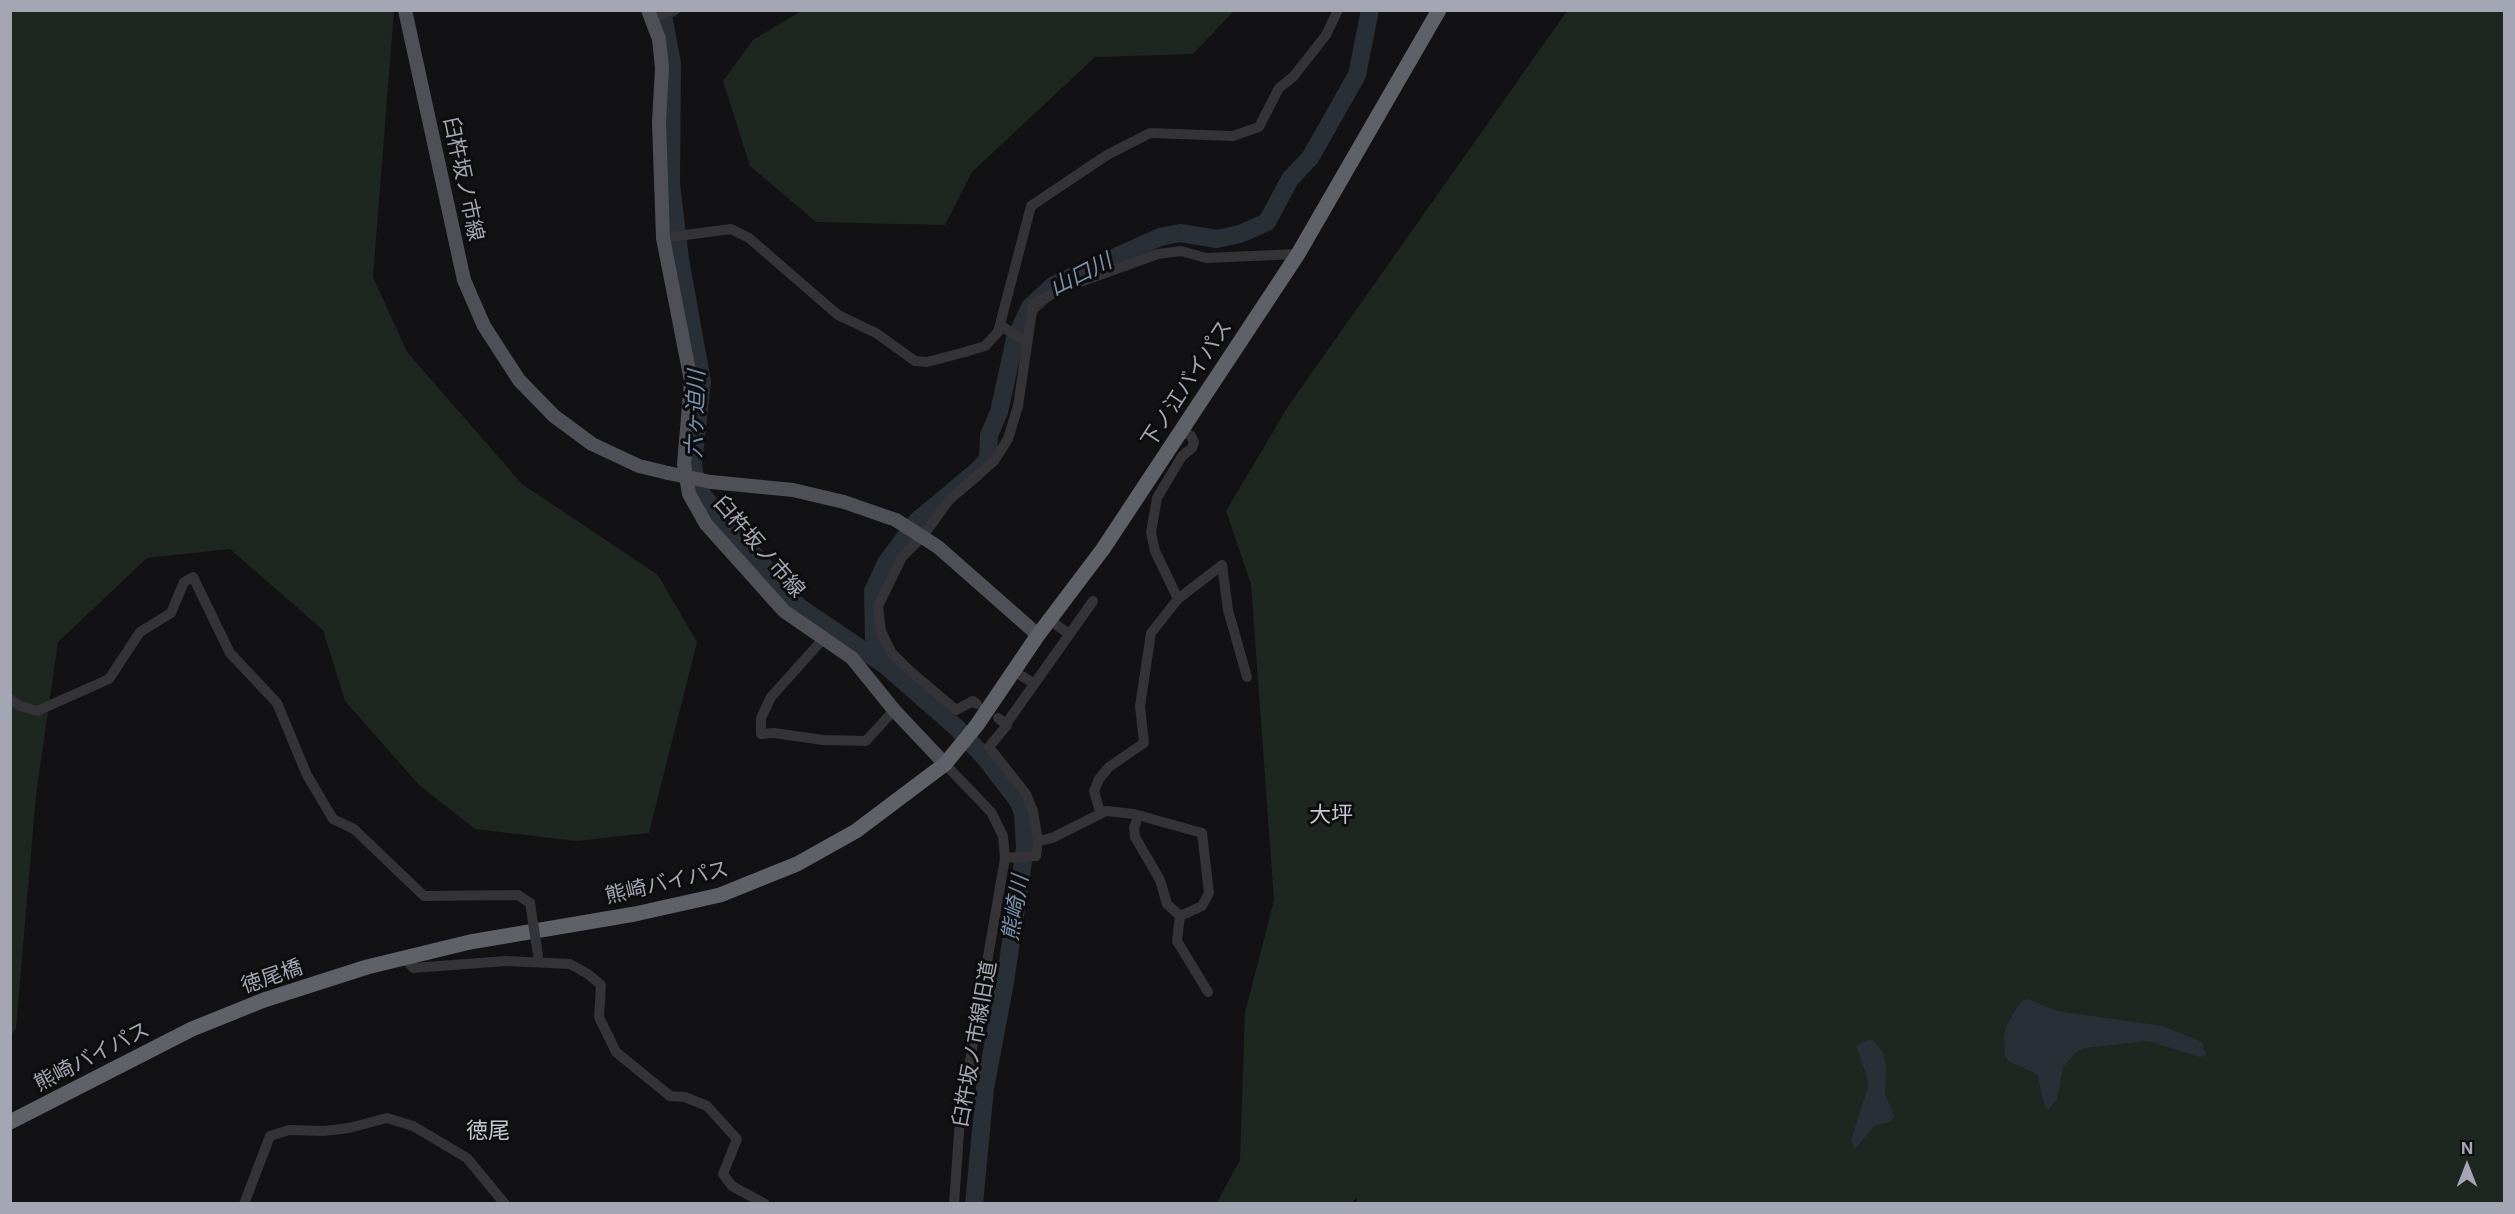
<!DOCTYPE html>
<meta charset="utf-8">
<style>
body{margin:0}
#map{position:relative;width:2515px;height:1214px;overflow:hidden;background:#121214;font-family:Inter,sans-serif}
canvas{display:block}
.frame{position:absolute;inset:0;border:12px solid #a4a6b4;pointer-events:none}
.north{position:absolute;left:2437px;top:1136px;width:60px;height:60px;-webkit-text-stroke:4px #0d0d0e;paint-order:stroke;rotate:0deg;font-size:16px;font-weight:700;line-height:24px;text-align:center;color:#a4a6b4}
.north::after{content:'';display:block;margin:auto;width:21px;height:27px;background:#a4a6b4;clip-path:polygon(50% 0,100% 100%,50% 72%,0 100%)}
</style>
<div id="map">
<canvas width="2515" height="1214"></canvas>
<div class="frame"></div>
<div class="north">N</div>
</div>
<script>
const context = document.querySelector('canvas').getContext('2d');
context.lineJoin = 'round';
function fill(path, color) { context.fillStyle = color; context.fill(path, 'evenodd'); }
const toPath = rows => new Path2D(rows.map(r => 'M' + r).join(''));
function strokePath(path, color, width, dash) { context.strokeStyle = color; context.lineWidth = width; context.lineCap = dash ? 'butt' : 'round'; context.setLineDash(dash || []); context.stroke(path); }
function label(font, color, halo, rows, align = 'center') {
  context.font = font + ' Inter,"Noto Sans JP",sans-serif'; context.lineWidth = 6; context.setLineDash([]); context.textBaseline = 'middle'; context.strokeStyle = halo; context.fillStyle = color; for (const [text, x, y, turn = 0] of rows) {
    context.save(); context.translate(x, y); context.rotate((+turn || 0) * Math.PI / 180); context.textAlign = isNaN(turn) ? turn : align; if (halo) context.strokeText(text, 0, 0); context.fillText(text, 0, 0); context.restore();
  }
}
fill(toPath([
 [11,11,394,11,373,277,407,352,522,484,658,575,697,642,649,833,576,841,475,829,419,785,345,701,323,630,230,549,147,558,58,642,36,795,16,1028,11,1036],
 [801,11,801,10,1234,11,1193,54,1095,57,972,172,945,225,816,222,750,166,723,81,753,40],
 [1567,11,2504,11,2504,1203,1357,1204,1357,1197,1351,1204,1216,1204,1240,1160,1245,1013,1274,900,1251,584,1226,511,1289,405]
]), '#1e2620');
fill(toPath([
 [2028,999,2057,1011,2163,1026,2202,1042,2206,1055,2200,1057,2148,1041,2084,1048,2076,1052,2063,1067,2057,1099,2048,1110,2044,1103,2037,1074,2008,1061,2005,1056,2004,1036,2007,1025,2021,1001],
 [1868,1040,1873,1040,1883,1053,1886,1066,1885,1094,1894,1116,1891,1121,1874,1126,1855,1149,1851,1140,1868,1087,1867,1077,1856,1045]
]), '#292f37');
strokePath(toPath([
 [665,21,681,10]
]), '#292f37', 3);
strokePath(toPath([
 [662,10,672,64,671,184,680,259,702,382,693,464,697,489,799,607,885,665,957,728,986,759,1019,802,1023,814,1025,848,1005,982,985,1088,974,1204],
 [885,665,879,659,874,637,873,591,886,563,917,521,977,471,988,459,989,435,999,412,1015,339,1030,307,1054,285,1160,237,1180,233,1217,239,1240,234,1267,222,1290,179,1310,158,1357,75,1370,10]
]), '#292f37', 18);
strokePath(toPath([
 [652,21,671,10],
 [663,238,731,229,749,238,838,315,876,333,915,361,927,362,965,352,985,346,998,332,1031,206,1107,155,1150,133,1233,136,1259,127,1279,88,1293,77,1326,35,1338,10],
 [1000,325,1027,343],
 [1178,599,1155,551,1151,532,1157,498,1182,456,1192,448,1194,442,1191,436,1182,430],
 [1049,620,1068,633],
 [823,639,771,697,761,718,761,734,774,733,823,740,866,741,894,710],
 [1014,671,1033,683],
 [10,699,20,706,37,711,109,679,140,632,171,613,184,582,193,577,230,653,277,703,307,775,333,819,354,829,424,896,518,895,530,903],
 [977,704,973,701,956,710,910,671,891,652,881,631,878,606,902,557,923,536,949,500,994,461,1008,439,1018,406,1033,304,1069,286,1158,254,1181,251,1206,258,1298,254],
 [998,718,1007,725,989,747,1026,794,1033,811,1038,841,1036,856,1005,858],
 [1006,724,1093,601],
 [945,764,991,812,1003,836,1005,858,960,1119,954,1204],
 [1100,812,1094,791,1099,779,1109,767,1144,743,1140,706,1151,633,1178,599,1222,565,1228,610,1247,677],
 [1138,816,1134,828,1135,837,1160,880,1167,904,1180,916],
 [1038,841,1052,838,1106,811,1134,814,1202,833,1209,893,1202,906,1180,916],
 [1180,916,1177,941,1208,992],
 [405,958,413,968,506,961,570,964,588,974,601,985,599,1017,616,1052,670,1096,685,1097,707,1106,737,1139,723,1174,732,1186,765,1204],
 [244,1204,270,1136,289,1130,324,1131,349,1128,387,1118,413,1126,467,1158,505,1204]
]), '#333338', 10);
strokePath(toPath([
 [405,10,464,280,484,326,519,380,554,416,592,444,639,466,668,473],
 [648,10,659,39,662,68,659,122,663,238,691,381,684,464,689,494,706,524,784,611,852,658,894,710,945,764],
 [711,482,793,490,844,502,896,520,938,547,1038,635]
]), '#4f5057', 14);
strokePath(toPath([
 [10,1122,192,1029,264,1000,367,967,470,942,635,914,720,895,797,864,856,831,945,764,977,725,1038,635,1103,549,1298,254,1439,10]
]), '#5f6169', 15);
strokePath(toPath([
 [530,903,538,955]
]), '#333338', 10);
strokePath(toPath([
 [668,473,711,482]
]), '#4f5057', 14);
label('21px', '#a4a6b4', '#0d0d0e', [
 ["臼杵坂ノ市線",463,179,78],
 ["下ノ江バイパス",1187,384,-57],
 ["臼杵坂ノ市線",759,547,49],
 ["熊崎バイパス",667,883,-13],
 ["徳尾橋",272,977,-19],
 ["臼杵坂ノ市線旧道",975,1044,-80],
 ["熊崎バイパス",92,1057,-27]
]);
label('italic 22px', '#7b8fae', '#0d0d0e', [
 ["山口川",1081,275,-27],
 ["六ヶ迫川",696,414,-88],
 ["熊崎川",1016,908,-81]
]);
label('22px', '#c5c6d0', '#0d0d0e', [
 ["大坪",1331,815],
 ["徳尾",488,1131]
]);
</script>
